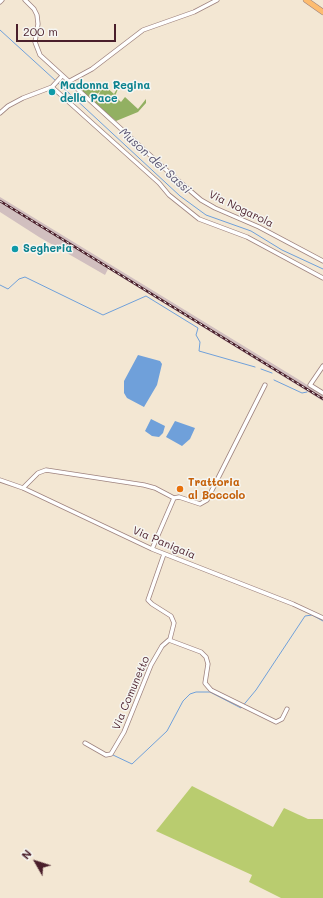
<!DOCTYPE html>
<style>
body{margin:0}
#map{position:relative;width:323px;height:898px;overflow:hidden;background:#f3e7d3;font-family:Mali,sans-serif}
canvas{display:block}
.north{position:absolute;left:16px;top:842px;width:40px;height:40px;-webkit-text-stroke:3px #f6f6f2;paint-order:stroke;rotate:309deg;font-size:11px;font-weight:700;line-height:16px;text-align:center;color:#4a1f2b}
.north::after{content:'';display:block;margin:auto;width:14px;height:18px;background:#4a1f2b;clip-path:polygon(50% 0,100% 100%,50% 72%,0 100%)}
.scale{position:absolute;left:16px;top:24px;width:100px;height:18px;box-sizing:border-box;border:2px solid #4a1f2b;border-top:0;padding-left:5px;font-size:12px;line-height:14px;white-space:nowrap;color:#4a1f2b;-webkit-text-stroke:3px #f6f6f2;paint-order:stroke}
</style>
<div id="map">
<canvas width="323" height="898"></canvas>
<div class="north">N</div>
<div class="scale">200 m</div>
</div>
<script>
const context = document.querySelector('canvas').getContext('2d');
context.lineJoin = 'round';
function fill(path, color) { context.fillStyle = color; context.fill(path, 'evenodd'); }
const toPath = rows => new Path2D(rows.map(r => 'M' + r).join(''));
function strokePath(path, color, width, dash) { context.strokeStyle = color; context.lineWidth = width; context.lineCap = dash ? 'butt' : 'round'; context.setLineDash(dash || []); context.stroke(path); }
function label(font, color, halo, rows, align = 'center') {
  context.font = font + ' Mali,sans-serif'; context.lineWidth = 3; context.setLineDash([]); context.textBaseline = 'middle'; context.strokeStyle = halo; context.fillStyle = color; for (const [text, x, y, turn = 0] of rows) {
    context.save(); context.translate(x, y); context.rotate((+turn || 0) * Math.PI / 180); context.textAlign = isNaN(turn) ? turn : align; if (halo) context.strokeText(text, 0, 0); context.fillText(text, 0, 0); context.restore();
  }
}
fill(toPath([
 [0,197,301,381,323,395,323,401,108,269,105,275,39,237,0,212]
]), '#d1bfbf');
fill(toPath([
 [192,786,273,827,284,808,308,819,323,819,323,898,281,898,249,882,252,875,156,831]
]), '#b9cc6f');
fill(toPath([
 [85,86,94,91,99,89,102,90,105,86,114,94,118,87,121,90,118,89,115,96,121,102,125,97,138,109,146,99,146,103,138,112,116,121,94,103,101,96,99,94,101,90,92,100,81,90]
]), '#92b062');
fill(toPath([
 [138,355,160,361,162,364,157,385,144,407,127,398,124,393,124,381],
 [151,419,165,426,163,433,159,437,152,436,145,431],
 [175,421,195,428,190,439,182,446,166,437]
]), '#6fa0da');
strokePath(toPath([
 [0,30,56,81],
 [58,83,180,196,206,215,251,231,282,250,323,269],
 [0,285,8,289,19,279,25,277,103,315,146,296,198,328,196,335,200,342,199,351,255,367],
 [261,369,272,373],
 [274,380,302,393,307,392],
 [113,755,132,764,167,731,183,701,190,694,196,692,210,692,241,708,256,690,305,616,312,615,323,621]
]), '#6fa0da', 1);
const minor = toPath([
 [25,0,34,9,37,15,38,24,35,42,40,55,174,177,201,200,215,208,259,227,323,261],
 [0,2,2,0],
 [68,82,92,69,143,30,194,12,217,0],
 [52,87,159,183,169,195,199,219,247,237,323,278],
 [0,113,8,106,23,98,52,87,62,76],
 [323,366,310,385,323,393],
 [0,480,23,488,152,549,293,604,323,618],
 [23,488,38,473,46,470,144,485,155,488,174,498],
 [152,549,174,498,179,497,200,504,207,500,265,385],
 [169,640,201,652,206,657,208,664,205,683,211,690,276,722,282,719,287,709],
 [85,743,106,755,111,754,124,732,151,665,162,646,170,639,174,623,171,616,152,604,148,600,164,554]
]);
const highway = toPath([
 [306,0,323,12]
]);
strokePath(minor, '#9e837f', 5);
strokePath(highway, '#9e837f', 6);
strokePath(minor, '#fff', 3.5);
strokePath(highway, '#fdbc70', 5);
const rail = toPath([
 [0,201,323,399]
]);
strokePath(rail, '#4a1f2b', 2.5);
strokePath(rail, '#f6f6f2', 1, [3]);
for (const [x, y, r, color] of [
 [52,92,4,"#0f9aa8"],
 [15,249,4,"#0f9aa8"],
 [180,489,4,"#e8710a"]
]) { const dot = new Path2D(); dot.arc(x, y, r, 0, 2 * Math.PI); context.fillStyle = color; context.fill(dot); strokePath(dot, '#f6f6f2', 1.5); }
label('bold 11px', '#0d838f', '#f6f6f2', [
 ["Madonna Regina",60,86],
 ["della Pace",60,99],
 ["Segheria",23,249]
], 'left');
label('11px', '#4a1f2b', '#f6f6f2', [
 ["Via Nogarola",241,209,26],
 ["Via Panigaia",164,543,23],
 ["Via Comunetto",131,693,-67]
]);
label('bold 11px', '#c56008', '#f6f6f2', [
 ["Trattoria",188,483],
 ["al Boccolo",188,496]
], 'left');
label('italic 12px', '#595371', '#f6f6f2', [
 ["Muson dei Sassi",155,161,42]
]);
</script>
